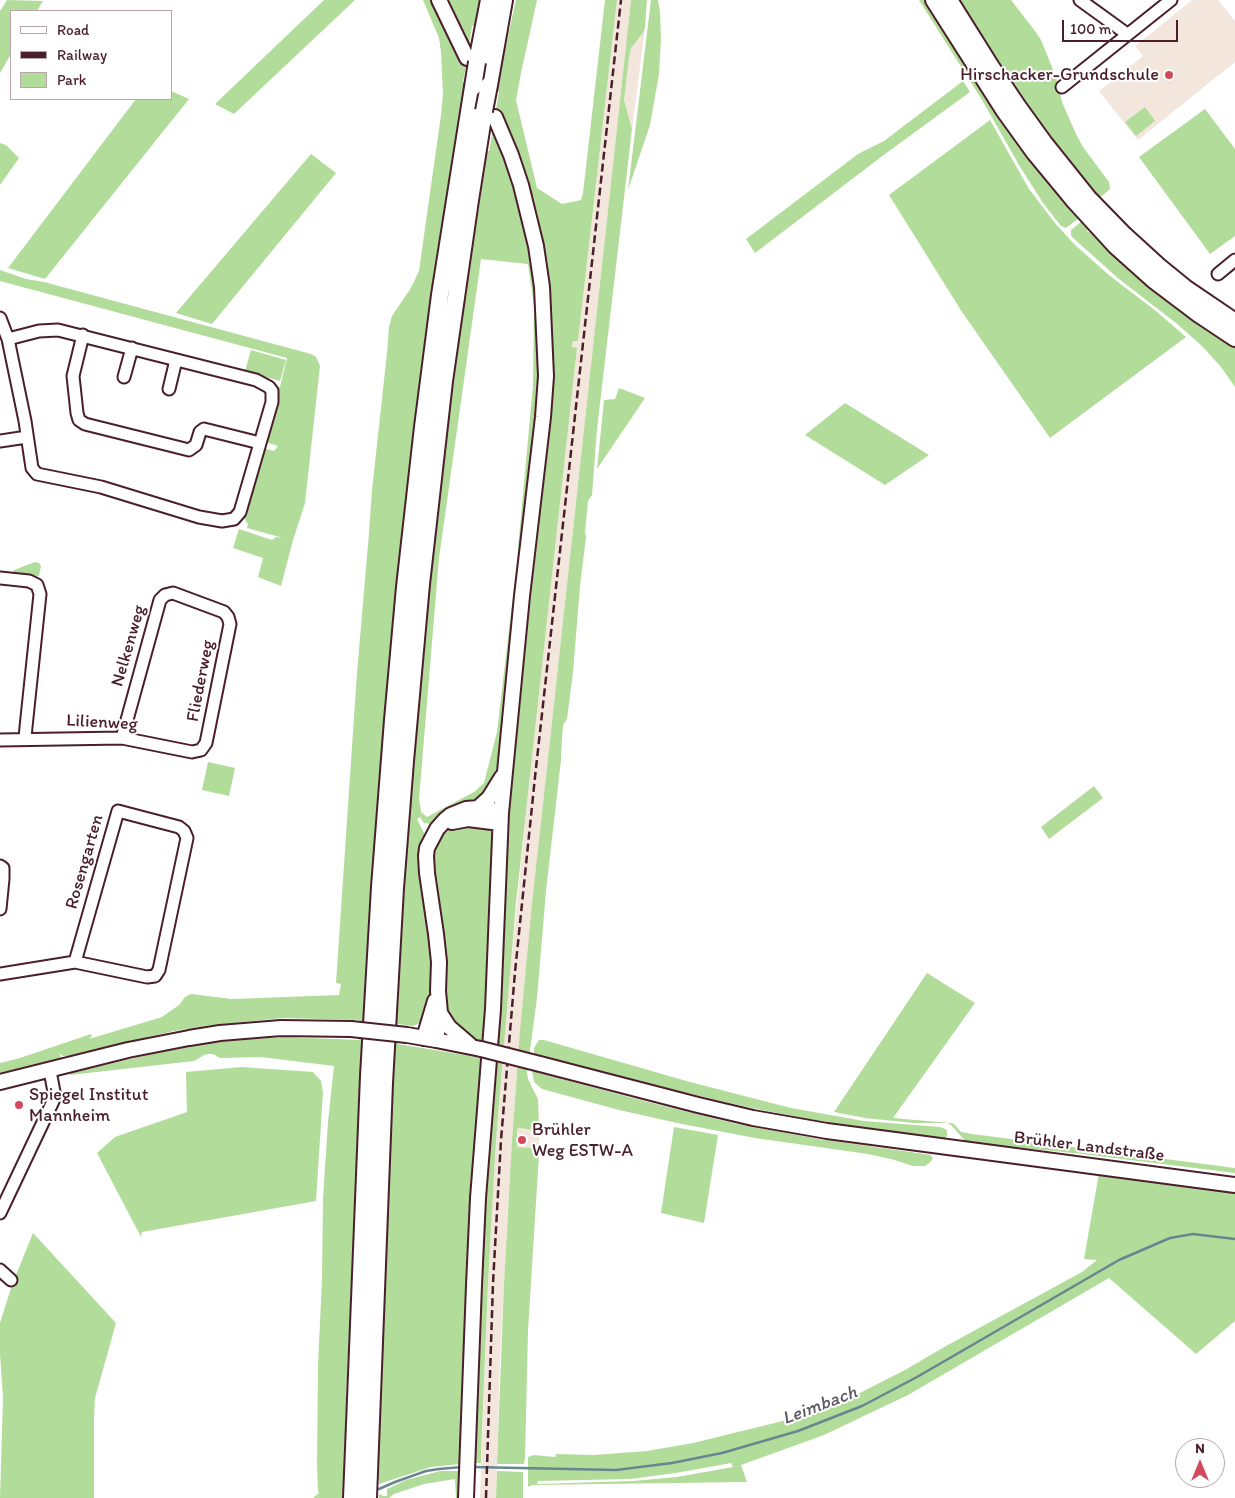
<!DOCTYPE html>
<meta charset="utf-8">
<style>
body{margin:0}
#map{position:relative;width:1235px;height:1498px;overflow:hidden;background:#fff;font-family:Itim,sans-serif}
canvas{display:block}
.legend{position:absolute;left:10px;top:10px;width:162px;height:90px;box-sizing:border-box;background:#fff;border:1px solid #b7a5aa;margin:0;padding:6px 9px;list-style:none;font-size:15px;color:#4a1f2b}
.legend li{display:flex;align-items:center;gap:10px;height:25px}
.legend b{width:25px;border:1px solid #b7a5aa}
.north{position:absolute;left:1175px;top:1438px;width:50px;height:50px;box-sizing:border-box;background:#fff;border:1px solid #b7a5aa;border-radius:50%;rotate:0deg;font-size:14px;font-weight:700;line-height:20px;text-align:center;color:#4a1f2b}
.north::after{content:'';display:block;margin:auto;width:18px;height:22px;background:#d1495b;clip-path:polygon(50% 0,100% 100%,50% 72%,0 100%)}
.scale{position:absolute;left:1062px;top:20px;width:116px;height:22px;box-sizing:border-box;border:2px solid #4a1f2b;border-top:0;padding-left:6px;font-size:15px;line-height:18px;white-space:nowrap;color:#4a1f2b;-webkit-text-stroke:4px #fff;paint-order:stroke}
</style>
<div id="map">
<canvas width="1235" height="1498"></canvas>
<ul class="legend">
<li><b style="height:6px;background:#fff"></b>Road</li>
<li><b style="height:6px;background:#4a1f2b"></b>Railway</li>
<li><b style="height:14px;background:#b2dc99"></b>Park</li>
</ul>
<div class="north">N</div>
<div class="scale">100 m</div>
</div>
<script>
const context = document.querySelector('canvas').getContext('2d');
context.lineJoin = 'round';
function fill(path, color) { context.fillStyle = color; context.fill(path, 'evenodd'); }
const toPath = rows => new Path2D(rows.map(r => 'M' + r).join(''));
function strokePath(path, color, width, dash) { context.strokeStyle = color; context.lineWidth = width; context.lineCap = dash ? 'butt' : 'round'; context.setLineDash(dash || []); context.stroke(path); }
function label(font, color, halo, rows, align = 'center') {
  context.font = font + ' Itim,sans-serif'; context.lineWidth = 4; context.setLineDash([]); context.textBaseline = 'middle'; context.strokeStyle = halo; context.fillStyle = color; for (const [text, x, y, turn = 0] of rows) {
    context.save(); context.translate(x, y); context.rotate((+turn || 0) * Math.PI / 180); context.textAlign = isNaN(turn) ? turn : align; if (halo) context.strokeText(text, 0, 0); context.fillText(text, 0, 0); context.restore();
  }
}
fill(toPath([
 [617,0,631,0,546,776,526,973,516,1082,508,1209,500,1360,496,1498,480,1498,488,1283,496,1140,510,972,530,775,577,348,572,348,573,341,578,341],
 [1192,0,1218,0,1235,21,1235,62,1138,140,1099,91,1143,56,1135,46],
 [645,28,632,129,624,100,629,58,631,48,643,33],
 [539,1127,539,1152,536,1148,517,1147,518,1128,536,1130]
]), '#f3e6dc');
fill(toPath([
 [7,0,43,1,37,11,11,11,11,54,0,73,0,11],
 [324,0,355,0,234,114,215,104],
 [423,0,435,0,466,65,463,82,465,83,447,195,418,401,400,558,385,717,377,810,360,1097,347,1376,343,1498,313,1498,319,1493,318,1490,317,1466,318,1365,322,1279,323,1198,328,1122,334,1066,261,1057,220,1058,213,1054,209,1054,204,1055,194,1061,70,1075,71,1073,148,1055,196,1045,235,1040,286,1037,359,1040,359,1020,283,1018,213,1025,174,1031,69,1056,64,1056,61,1055,59,1052,61,1059,0,1073,0,1063,20,1058,91,1034,92,1036,89,1039,162,1017,179,1005,185,997,191,994,232,999,339,995,341,984,336,983,357,673,369,533,372,490,387,353,389,327,392,316,411,288,419,271,441,115,443,94,441,52,439,38],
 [444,0,479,0,475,26,472,26,469,48],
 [516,0,537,0,521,73,516,100,537,188,562,204,581,200,583,193,605,0,617,0,578,341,573,341,572,347,577,348,516,903,496,1140,488,1283,481,1457,481,1463,474,1463,475,1353,508,797,550,367,514,152,496,109,499,92,497,91,499,77],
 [631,0,647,0,645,28,643,33,631,48,629,58,624,100,632,129,597,429,592,495,588,501,585,532,586,537,580,586,573,672,567,719,563,725,561,754,561,760,546,891,537,998,527,1072,528,1079,538,1099,539,1127,536,1130,518,1128,517,1133,517,1147,536,1148,539,1154,528,1330,525,1458,524,1464,497,1464,504,1284,512,1141,520,1031,532,904],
 [651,0,658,0,660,12,661,39,659,74,650,125,628,190],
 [919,0,928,0,1091,226,1087,230,1087,231,1091,233,1095,230,1235,344,1235,387,1221,367,1202,346,1176,323,1119,279,1072,237,1071,235,1071,230,1081,222,1079,218,1066,228,1061,226,1043,203,1019,165,982,100],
 [954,0,1011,0,1035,31,1041,40,1056,77,1062,102,1076,134,1083,147,1109,182,1110,189,1097,200,1056,151],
 [963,81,970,92,885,154,755,253,746,239,858,154,884,141],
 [171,91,189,99,45,279,8,268,136,99,171,99],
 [1145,107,1155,121,1136,136,1125,122],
 [1205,109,1235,149,1235,236,1210,254,1139,157],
 [990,120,1029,189,1055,223,1074,244,1110,276,1156,311,1186,337,1050,438,962,312,889,195],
 [494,124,506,153,535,257,542,372,502,744,494,779,485,797,431,824,424,823,420,817,417,819,424,833,432,941,433,986,431,1005,422,1022,413,1026,398,1024,398,1044,483,1058,461,1464,431,1467,379,1484,379,1480,377,1480,378,1421,391,1112,402,919,416,725,429,587,452,388,469,259,476,227,487,151,489,151],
 [481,259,528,264,534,306,533,385,516,570,497,732,484,783,474,792,427,817,421,812,419,799,439,558],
 [0,143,6,145,19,158,0,185],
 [311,154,336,173,212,324,176,313],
 [0,270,26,279,44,282,311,354,316,357,320,366,305,503,293,540,281,586,258,577,263,558,233,548,239,529,272,540,276,537,283,538,247,528,248,524,244,518,263,448,274,451,278,446,265,442,272,385,280,387,287,358,0,281],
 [251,350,286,360,280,381,245,371],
 [619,388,645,398,597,469,604,400,615,399],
 [845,403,929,455,885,485,805,435],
 [35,562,39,563,41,566,39,576,15,574,13,572,14,570],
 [208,762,235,768,229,796,202,790],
 [1094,786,1103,798,1049,839,1041,827],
 [458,825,486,827,491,830,494,834,491,954,485,1041,477,1040,447,1016,431,854,439,836,444,831],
 [927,973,975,1003,893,1118,950,1123,954,1124,961,1132,972,1134,1235,1168,1235,1173,1082,1154,966,1142,952,1126,948,1123,914,1123,865,1118,834,1112],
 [539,1040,544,1040,690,1082,791,1108,864,1121,940,1127,947,1130,947,1136,944,1139,916,1135,808,1119,742,1106,666,1088,534,1054,534,1048],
 [242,1067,313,1072,321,1081,323,1092,316,1201,142,1232,141,1237,97,1153,115,1137,187,1112,186,1072],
 [532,1071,644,1101,737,1124,819,1139,931,1155,933,1159,929,1163,925,1166,913,1166,891,1159,868,1154,755,1138,682,1124,619,1110,542,1089,534,1082],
 [674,1127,718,1135,704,1223,661,1213],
 [1099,1173,1235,1190,1235,1321,1196,1354,1109,1278,908,1395,824,1435,741,1465,747,1482,532,1485,528,1487,528,1457,534,1455,555,1457,556,1454,594,1455,647,1451,693,1443,787,1420,848,1399,905,1370,946,1346,1082,1272,1097,1260,1084,1259],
 [731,1463,733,1467,677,1477,633,1481,537,1484,538,1481,630,1479,676,1473],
 [33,1233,116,1323,95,1398,94,1419,94,1498,0,1498,3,1398,0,1354,0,1323,12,1285],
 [440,1471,460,1471,463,1498,456,1498,455,1479,424,1484,394,1494,389,1498,379,1498,379,1495,381,1494,382,1496,387,1496,387,1489,406,1480],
 [497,1471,523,1472,523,1498,496,1498]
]), '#b2dc99');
strokePath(toPath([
 [472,1467,616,1470,672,1463,722,1453,798,1431,862,1406,917,1377,1119,1260,1170,1238,1193,1234,1235,1239],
 [379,1489,395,1482,426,1471,439,1469,462,1467]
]), '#678690', 2.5);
const minor = toPath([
 [1080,0,1127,34],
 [1062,87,1171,0],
 [1218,274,1235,260],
 [0,318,8,339,25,421,32,468,37,474,101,487,199,517,222,521,234,519,240,512,272,402,272,391,269,387,256,380,58,330,39,331,8,339],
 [83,335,73,376,77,413,79,420,85,424,189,450,196,445,200,432,204,429,260,443],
 [124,377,132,348],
 [169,389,176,360],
 [0,441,27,437],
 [0,578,29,581,37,585,40,594,26,727,25,739],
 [0,740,122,738,192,752,201,750,206,743,230,624,228,617,224,612,173,593,165,595,160,600,122,738],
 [0,866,3,868,3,879,0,909],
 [0,974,75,962,147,977,155,976,159,970,187,838,184,831,179,827,118,811,75,962],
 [0,1213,55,1097,50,1071],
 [0,1270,11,1280]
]);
const major = toPath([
 [439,0,467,58],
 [478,808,489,798,502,777],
 [452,822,468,819,500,823],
 [440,1013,449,1027,470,1045],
 [407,1035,436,1040,481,1049],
 [424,1038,435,1001],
 [436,1040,440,1013,438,991,439,962,436,934,427,873,426,856,427,848,437,829,445,820,451,815,466,809,478,808,492,810,501,813],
 [540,1064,698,1105,753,1118,827,1131,1235,1185],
 [0,1082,128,1050,189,1038,220,1033,281,1028,351,1029],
 [466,1498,474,1285,478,1198,493,1009,501,813,522,596,543,417,546,376,542,287,536,246,521,185,511,155,495,117]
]);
const highway = toPath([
 [934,0,1004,110,1035,153,1073,199,1116,246,1154,280,1199,314,1235,338],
 [949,0,991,67,1018,107,1044,143,1088,198,1124,235,1158,266,1185,288,1235,322],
 [477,62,489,0],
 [489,85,504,0],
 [352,1498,369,1076,380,887,393,720,405,587,423,427,440,295,473,87],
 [368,1498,384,1083,395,888,405,761,421,584,444,381,470,200,484,111]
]);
strokePath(minor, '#4a1f2b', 15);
strokePath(major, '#4a1f2b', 18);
strokePath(highway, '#4a1f2b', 20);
strokePath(minor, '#fff', 11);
strokePath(major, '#fff', 14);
strokePath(highway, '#fff', 16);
strokePath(toPath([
 [486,1498,493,1283,501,1140,515,972,535,777,621,0]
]), '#4a1f2b', 2.5, [8, 4]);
const majorBridge = toPath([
 [351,1029,407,1035],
 [481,1049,540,1064]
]);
const highwayBridge = toPath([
 [473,87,477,62],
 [484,111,489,85]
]);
strokePath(majorBridge, '#4a1f2b', 18, []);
strokePath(highwayBridge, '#4a1f2b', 20, []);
strokePath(majorBridge, '#fff', 14);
strokePath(highwayBridge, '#fff', 16);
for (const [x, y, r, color] of [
 [1169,75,5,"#d1495b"],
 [19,1105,5,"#d1495b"],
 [522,1140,5,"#d1495b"]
]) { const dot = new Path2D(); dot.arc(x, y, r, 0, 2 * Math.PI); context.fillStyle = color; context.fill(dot); strokePath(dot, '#fff', 2); }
label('18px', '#4a1f2b', '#fff', [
 ["Hirschacker-Grundschule",1159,75,"right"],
 ["Spiegel Institut",29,1095],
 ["Mannheim",29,1116],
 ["Brühler",532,1130],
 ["Weg ESTW-A",532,1151]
], 'left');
label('18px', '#4a1f2b', '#fff', [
 ["Nelkenweg",129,646,-74],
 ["Fliederweg",201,681,-79],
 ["Lilienweg",102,723,3],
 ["Rosengarten",85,862,-74],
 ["Brühler Landstraße",1089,1147,7]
]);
label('italic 19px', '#5b5b66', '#fff', [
 ["Leimbach",820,1406,-21]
]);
</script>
